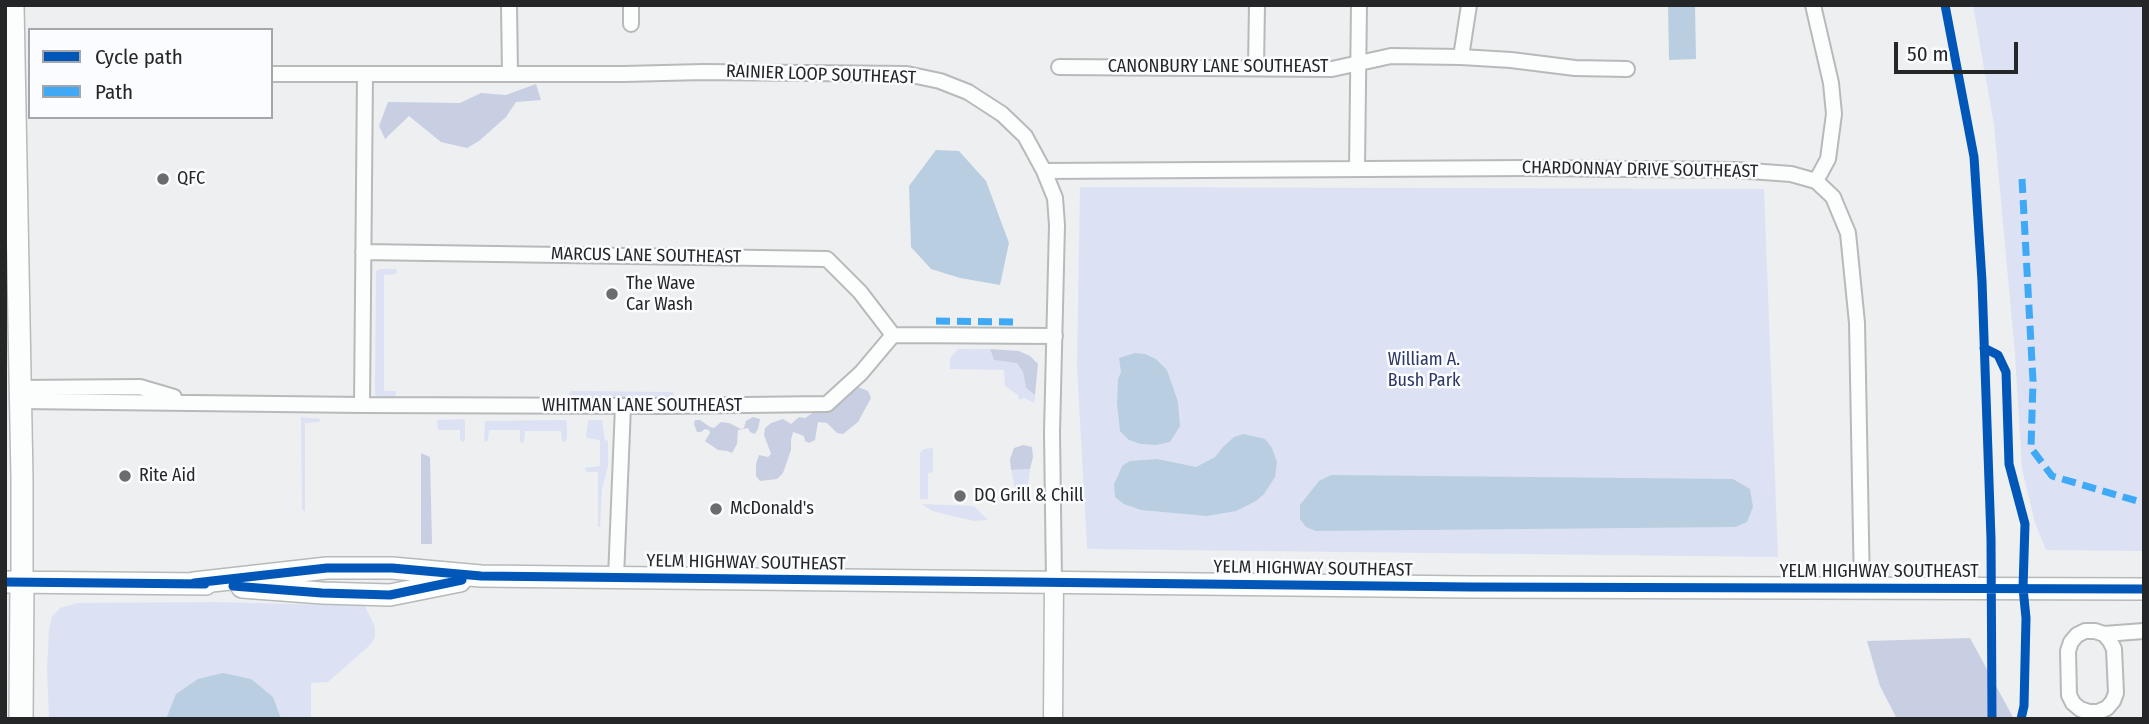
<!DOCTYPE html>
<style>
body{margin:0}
#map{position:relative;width:2149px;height:724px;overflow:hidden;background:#eeeff0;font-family:"Fira Sans Condensed",sans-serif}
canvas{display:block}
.frame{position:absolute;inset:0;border:7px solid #252627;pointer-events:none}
.legend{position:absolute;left:28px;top:28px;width:245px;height:91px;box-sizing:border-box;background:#fbfcff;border:2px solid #a5a6a9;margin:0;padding:9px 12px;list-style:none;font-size:21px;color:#252627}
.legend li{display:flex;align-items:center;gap:14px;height:35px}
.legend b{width:35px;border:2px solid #a5a6a9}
.scale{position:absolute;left:1894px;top:42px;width:124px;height:32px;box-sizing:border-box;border:4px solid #252627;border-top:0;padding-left:9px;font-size:21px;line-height:24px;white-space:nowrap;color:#252627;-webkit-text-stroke:5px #fbfcff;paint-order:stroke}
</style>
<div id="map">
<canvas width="2149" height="724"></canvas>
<div class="frame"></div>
<ul class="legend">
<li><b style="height:9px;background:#0057b8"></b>Cycle path</li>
<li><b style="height:9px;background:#3fa9f5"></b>Path</li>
</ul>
<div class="scale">50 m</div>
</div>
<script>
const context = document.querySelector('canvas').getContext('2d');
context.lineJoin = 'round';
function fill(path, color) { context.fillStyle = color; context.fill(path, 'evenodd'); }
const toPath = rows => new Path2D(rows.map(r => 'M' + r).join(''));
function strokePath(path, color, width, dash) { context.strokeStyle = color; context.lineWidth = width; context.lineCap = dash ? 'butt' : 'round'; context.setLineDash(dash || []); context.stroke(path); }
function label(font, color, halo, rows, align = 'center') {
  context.font = font + ' "Fira Sans Condensed",sans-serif'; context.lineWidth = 5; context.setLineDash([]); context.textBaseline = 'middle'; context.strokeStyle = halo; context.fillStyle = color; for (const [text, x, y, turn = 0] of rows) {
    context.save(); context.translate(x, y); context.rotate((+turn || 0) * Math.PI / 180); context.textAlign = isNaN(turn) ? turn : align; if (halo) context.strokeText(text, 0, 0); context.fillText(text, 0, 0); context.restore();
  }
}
fill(toPath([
 [1973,5,2144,5,2144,551,2046,550,2035,523,2022,469,2015,354,1994,125],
 [1080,187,1764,189,1778,557,1087,549,1077,366],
 [381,269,396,269,397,271,395,274,384,275,384,391,395,391,396,394,395,397,380,397,375,395,376,271],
 [958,349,990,349,994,360,1017,362,1023,372,1026,388,1035,395,1035,403,1024,398,1019,400,1018,395,1005,386,1004,370,950,369,950,358],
 [571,391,673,392,674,395,672,398,571,397,569,394],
 [301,417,320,419,319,422,305,423,305,511,302,510],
 [463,419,465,421,465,440,463,442,460,440,460,430,438,430,437,420],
 [565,420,567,422,567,439,565,442,562,441,561,431,525,431,524,441,522,443,520,442,520,430,489,430,488,440,486,442,484,440,485,421],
 [588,420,602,420,605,440,608,441,608,466,602,489,600,527,598,527,598,472,587,472,584,468,600,466,600,440,586,438],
 [933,448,933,472,928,473,928,499,920,499,920,453,924,449],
 [1030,469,1026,503,1020,500,1015,502,1015,489,1011,470],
 [922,504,974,506,988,520,974,521,932,511],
 [217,602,365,606,375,627,375,637,371,644,328,682,311,683,311,719,49,719,47,670,49,630,52,617,60,608,77,603]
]), '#dce2f4');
fill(toPath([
 [536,84,541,100,516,102,506,117,479,141,467,148,441,142,409,116,385,139,379,126,388,102,460,103,481,93,506,95],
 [990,349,1019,351,1030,356,1038,364,1035,395,1026,388,1023,372,1017,363,994,360],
 [851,387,858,387,868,391,871,398,858,422,843,434,837,433,827,423,818,422,815,440,809,443,805,441,804,436,793,432,791,440,791,450,783,473,777,479,760,481,756,476,756,464,759,455,768,457,771,454,764,435,765,428,771,423,783,419,791,424,799,417,805,418,814,412,824,411,834,403,844,400,845,394],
 [753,417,760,419,758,429,755,434,750,432,748,428,738,430,737,444,732,453,727,451,718,450,705,441,710,433,709,430,705,429,701,432,697,432,694,424,695,420,700,420,710,427,714,428,721,422,729,423,741,429,744,428,746,421],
 [1023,445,1032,447,1033,457,1030,469,1011,470,1010,459,1014,448],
 [421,453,430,457,432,544,421,544],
 [1970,638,2014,719,1897,719,1880,686,1867,641]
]), '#c9cfe2');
fill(toPath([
 [1668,5,1695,5,1696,59,1669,60],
 [936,150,959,151,986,181,1009,243,1000,285,960,278,931,269,911,247,909,186],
 [1135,353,1145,354,1156,359,1167,370,1178,402,1180,426,1170,442,1156,445,1141,444,1129,440,1120,431,1117,403,1118,379,1121,372,1119,358],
 [1244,434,1265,439,1272,448,1277,462,1275,477,1264,494,1256,501,1236,511,1207,516,1141,510,1124,504,1115,497,1114,484,1118,476,1122,466,1130,461,1157,459,1196,467,1215,457,1223,447,1234,437],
 [1331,475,1733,479,1750,489,1753,507,1747,522,1735,527,1316,531,1306,527,1300,519,1300,505,1319,481],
 [223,673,251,679,273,697,281,719,166,719,176,694,198,679]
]), '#bacee1');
const minor = toPath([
 [509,5,510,73],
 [1813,5,1831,83,1834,114,1828,159,1816,181],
 [631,24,631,5],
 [1461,57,1469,5],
 [1059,67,1332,69,1391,56,1461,57,1511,60,1575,68,1627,69],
 [1256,67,1257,5],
 [271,74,624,74,703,72,907,74,940,81,968,92,1002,114,1025,136,1044,171,1055,198,1057,225,1052,432,1054,582],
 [1357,168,1359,5],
 [1044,171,1526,168,1736,170,1791,174,1816,181,1833,197,1848,233,1857,323,1862,589],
 [363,252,827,259,860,292,893,335],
 [893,335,1055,336],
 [20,388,140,387,174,397],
 [21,401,362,405,662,406,827,404,861,373,893,335],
 [362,405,365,75],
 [616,578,623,406],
 [2104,634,2110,641,2114,649,2116,693,2113,701,2107,708,2098,712,2089,712,2080,709,2073,703,2069,695,2068,651,2071,642,2077,635,2085,631,2095,631,2104,634,2144,631]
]);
const tertiary = toPath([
 [1053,719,1054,582]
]);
const secondary = toPath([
 [13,5,22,479,22,582],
 [5,582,206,584],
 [194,583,327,568,392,568,481,576,1471,587,2144,589],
 [242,587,322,593,390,595,460,581]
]);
const primary = toPath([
 [21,719,22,582]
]);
strokePath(minor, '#b8b9ba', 18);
strokePath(tertiary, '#b8b9ba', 21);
strokePath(secondary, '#b8b9ba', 24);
strokePath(primary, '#b8b9ba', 26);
strokePath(minor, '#fcfdfd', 14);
strokePath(tertiary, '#fcfdfd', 18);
strokePath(secondary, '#fcfdfd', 21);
strokePath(primary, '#fcfdfd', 23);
strokePath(toPath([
 [2022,179,2033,381,2031,448,2052,476,2144,503],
 [936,321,1019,322]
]), '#3fa9f5', 7, [14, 7]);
strokePath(toPath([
 [1945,5,1974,157,1982,281,1991,539,1992,719],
 [1984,348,1998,355,2006,372,2009,464,2025,524,2023,588,2026,618,2024,706,2021,719],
 [5,582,205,584],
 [194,583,327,568,392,568,481,576,1471,587,2144,589],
 [233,586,322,593,390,595,462,580]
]), '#0057b8', 9);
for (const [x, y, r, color] of [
 [163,179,7,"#6b6c6d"],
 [612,294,7,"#6b6c6d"],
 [125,476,7,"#6b6c6d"],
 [960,496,7,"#6b6c6d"],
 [716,509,7,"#6b6c6d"]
]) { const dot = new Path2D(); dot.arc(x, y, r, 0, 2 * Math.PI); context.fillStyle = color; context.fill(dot); strokePath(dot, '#fbfcff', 2.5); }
label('18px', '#252627', '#fbfcff', [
 ["CANONBURY LANE SOUTHEAST",1218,67],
 ["RAINIER LOOP SOUTHEAST",821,75,2],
 ["CHARDONNAY DRIVE SOUTHEAST",1640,170,1],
 ["MARCUS LANE SOUTHEAST",646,256,1],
 ["WHITMAN LANE SOUTHEAST",642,406],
 ["YELM HIGHWAY SOUTHEAST",746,563,1],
 ["YELM HIGHWAY SOUTHEAST",1313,569,1],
 ["YELM HIGHWAY SOUTHEAST",1879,572]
]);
label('18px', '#252627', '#fbfcff', [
 ["QFC",177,179],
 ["The Wave",626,284],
 ["Car Wash",626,305],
 ["Rite Aid",139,476],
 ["DQ Grill & Chill",974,496],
 ["McDonald's",730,509]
], 'left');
label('18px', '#2c3763', '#fbfcff', [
 ["William A.",1424,360],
 ["Bush Park",1424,381]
]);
</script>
